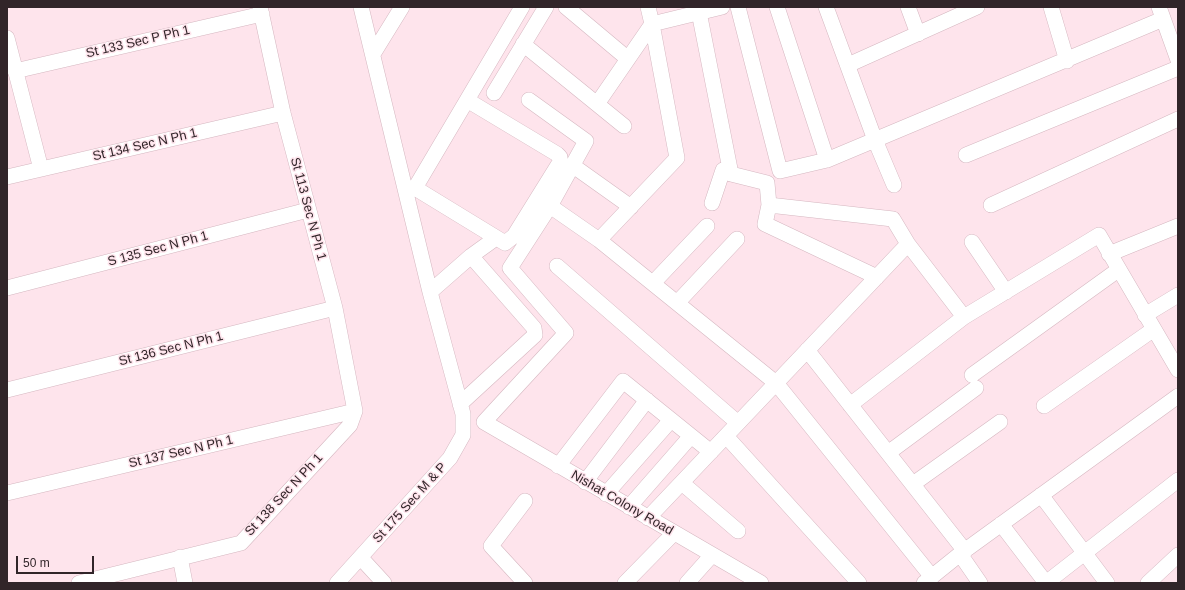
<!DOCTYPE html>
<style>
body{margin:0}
#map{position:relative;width:1185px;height:590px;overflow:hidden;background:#fee4ec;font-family:Helvetica,sans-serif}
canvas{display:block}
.frame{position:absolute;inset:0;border:8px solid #312529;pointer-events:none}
.scale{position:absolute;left:16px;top:556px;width:78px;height:18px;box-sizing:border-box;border:2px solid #312529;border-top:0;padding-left:5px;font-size:12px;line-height:14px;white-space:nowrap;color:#312529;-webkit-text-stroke:3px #fee4ec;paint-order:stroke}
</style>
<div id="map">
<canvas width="1185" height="590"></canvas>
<div class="frame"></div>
<div class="scale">50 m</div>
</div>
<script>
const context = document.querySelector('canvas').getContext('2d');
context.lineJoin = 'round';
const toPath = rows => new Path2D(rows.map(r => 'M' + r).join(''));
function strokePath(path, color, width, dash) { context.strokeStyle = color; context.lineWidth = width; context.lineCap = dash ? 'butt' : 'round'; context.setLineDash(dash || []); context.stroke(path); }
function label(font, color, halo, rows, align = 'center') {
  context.font = font + ' Helvetica,sans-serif'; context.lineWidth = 3; context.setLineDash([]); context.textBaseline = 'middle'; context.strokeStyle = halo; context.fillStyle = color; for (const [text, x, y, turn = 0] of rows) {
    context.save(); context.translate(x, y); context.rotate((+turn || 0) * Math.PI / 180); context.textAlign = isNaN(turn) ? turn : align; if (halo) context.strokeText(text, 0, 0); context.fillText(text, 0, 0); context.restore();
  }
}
const minor = toPath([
 [260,7,283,113,335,308,355,411],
 [566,7,628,59],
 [738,7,780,171,827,160,1163,19],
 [777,7,827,160],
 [826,7,875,140,894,185],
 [908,7,918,34],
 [1051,7,1067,61],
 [1159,7,1178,60],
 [7,38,41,169],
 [523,44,624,126],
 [373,54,402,7],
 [848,65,977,7],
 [15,71,262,14],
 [494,93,546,7],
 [529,100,586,141,550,206,599,240,677,158,652,24,722,7],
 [597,104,652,24,648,7],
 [966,155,1178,68],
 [572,165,631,207],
 [7,177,283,113],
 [415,188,505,243,514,236,560,162,560,157,557,154,467,100],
 [407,192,415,188,522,7],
 [712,203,723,170,731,174],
 [769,205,765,224,877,277],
 [991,205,1178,119],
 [550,206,510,268,566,333,484,422,761,583],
 [599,240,776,383,932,577],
 [972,242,1006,292],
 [908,244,964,317],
 [1109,254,1178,226],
 [557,266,738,423],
 [653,283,707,226],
 [7,288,308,210],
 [430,292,471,256,496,238],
 [677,303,737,239],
 [1145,315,1178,295],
 [807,350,965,551],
 [972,375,1118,270],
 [7,390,335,308],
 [460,404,535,335,534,328,471,256],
 [850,405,964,317,1099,235,1178,370],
 [1044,406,1154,329],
 [726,436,859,583],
 [888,453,976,388],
 [558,466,623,381,711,452],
 [585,482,647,400],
 [682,483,738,531],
 [913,484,1000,422],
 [7,493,355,411],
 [606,494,671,420],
 [1041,495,1107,583],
 [629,507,691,436],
 [648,518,908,244,893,219,769,205,767,183,731,174,698,7],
 [1001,524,1046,583],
 [960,554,980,583],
 [180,557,185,583],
 [361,558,384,583],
 [79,583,241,543,350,425,355,411],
 [337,583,450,458,463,435,463,414,430,292,361,7],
 [525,583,491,546,525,501],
 [625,583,674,533],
 [687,583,712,555],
 [924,583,960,554,1178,396],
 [1046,583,1178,480],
 [1148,583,1178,555]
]);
strokePath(minor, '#d5b7c0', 16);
strokePath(minor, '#fff', 15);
label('13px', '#312529', '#fee4ec', [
 ["St 133 Sec P Ph 1",138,42,-13],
 ["St 134 Sec N Ph 1",145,145,-13],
 ["St 113 Sec N Ph 1",308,209,75],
 ["S 135 Sec N Ph 1",158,249,-15],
 ["St 136 Sec N Ph 1",171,349,-14],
 ["St 137 Sec N Ph 1",181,452,-13],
 ["St 138 Sec N Ph 1",284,495,-47],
 ["St 175 Sec M & P",410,503,-48],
 ["Nishat Colony Road",622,503,30]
]);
</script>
